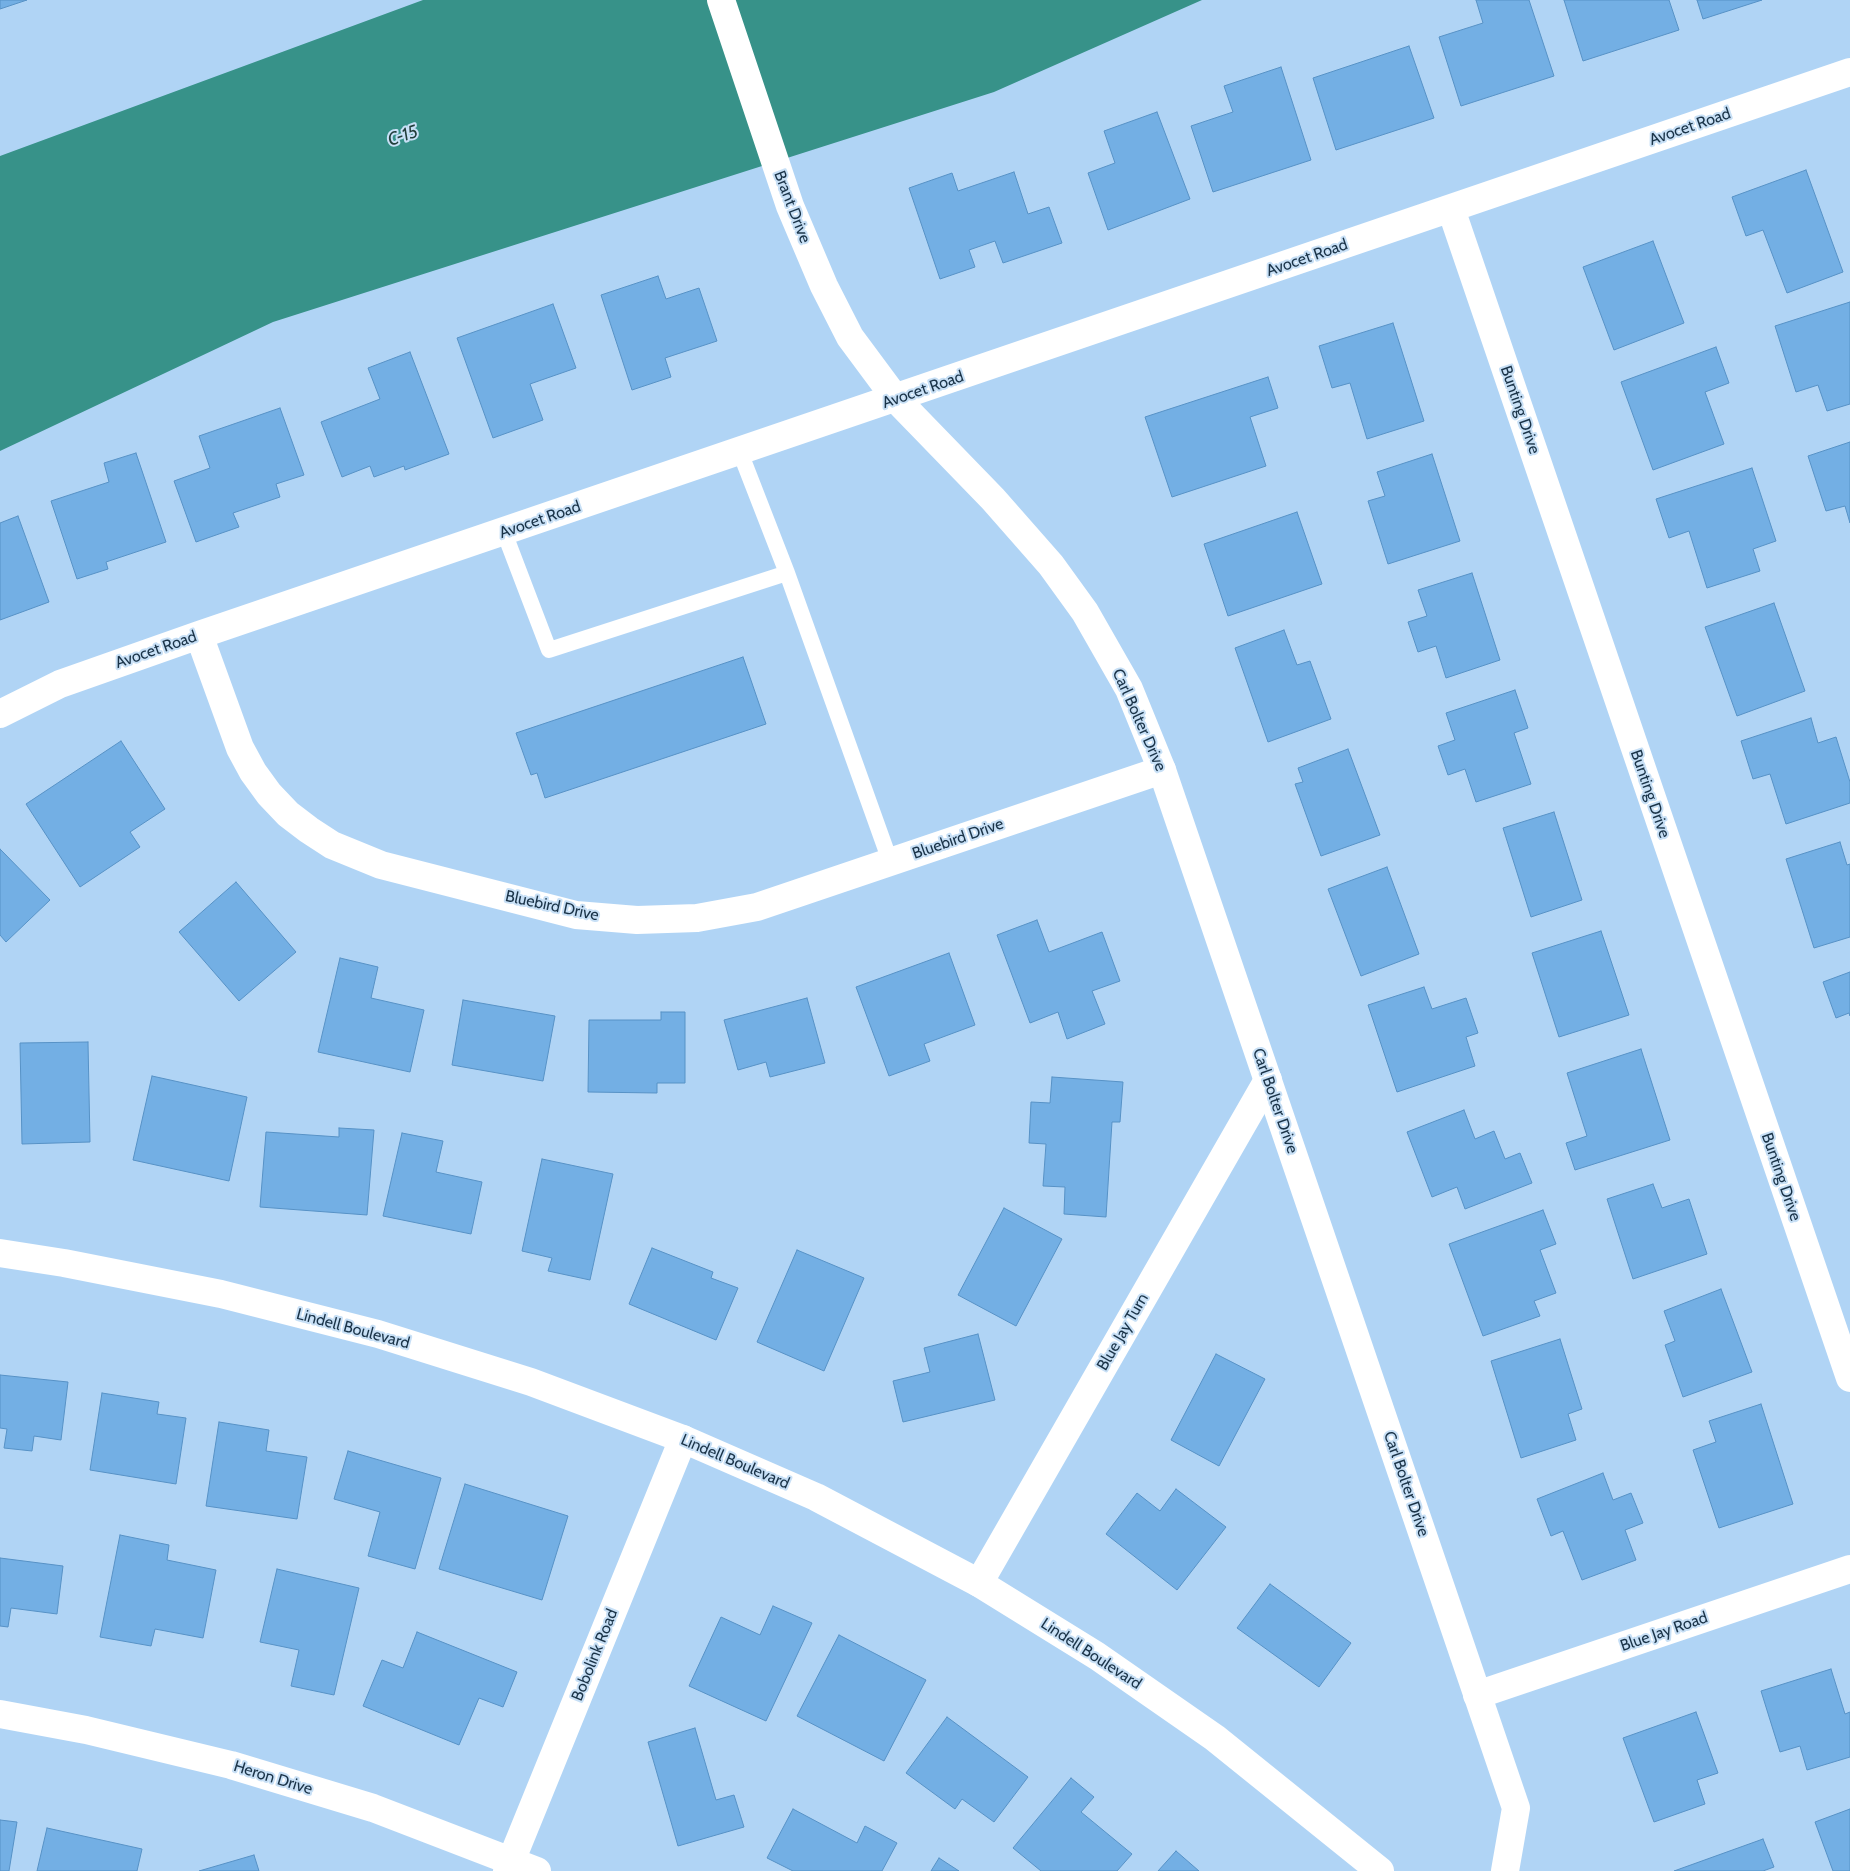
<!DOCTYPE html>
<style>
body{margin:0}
canvas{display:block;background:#b0d4f5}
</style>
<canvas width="1850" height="1871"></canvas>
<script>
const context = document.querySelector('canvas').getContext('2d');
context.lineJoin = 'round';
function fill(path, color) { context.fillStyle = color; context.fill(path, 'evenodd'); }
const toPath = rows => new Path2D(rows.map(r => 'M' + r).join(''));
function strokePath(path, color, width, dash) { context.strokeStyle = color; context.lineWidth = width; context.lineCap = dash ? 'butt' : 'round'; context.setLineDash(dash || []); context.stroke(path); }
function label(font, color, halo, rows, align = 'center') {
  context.font = font + ' Cabin,sans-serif'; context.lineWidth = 4; context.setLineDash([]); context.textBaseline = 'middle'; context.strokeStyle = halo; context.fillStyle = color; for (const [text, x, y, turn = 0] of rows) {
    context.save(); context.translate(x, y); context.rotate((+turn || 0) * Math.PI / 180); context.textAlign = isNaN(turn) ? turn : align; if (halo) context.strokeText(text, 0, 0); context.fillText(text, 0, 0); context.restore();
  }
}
fill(toPath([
 [423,0,1202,0,994,92,273,322,0,451,0,156]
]), '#379289');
const building = toPath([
 [0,0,27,0,0,9,0,0],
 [1476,0,1529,0,1554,76,1461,106,1439,37,1483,23,1476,0],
 [1564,0,1669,0,1679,30,1583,61,1564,0],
 [1697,0,1762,0,1703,19,1697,0],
 [1409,46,1434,118,1336,150,1313,78,1409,46],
 [1281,67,1311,160,1213,192,1191,126,1233,112,1224,86,1281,67],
 [1157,112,1190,199,1108,230,1088,173,1115,163,1104,131,1157,112],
 [1806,170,1843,272,1787,293,1763,230,1746,236,1732,197,1806,170],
 [1014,172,1028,214,1049,207,1062,243,1003,263,995,241,969,250,975,267,940,279,909,188,952,173,958,191,1014,172],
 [1653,241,1684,323,1614,350,1583,267,1653,241],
 [658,276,666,299,699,288,717,341,665,358,671,377,632,390,601,295,658,276],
 [1850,302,1850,404,1827,411,1818,385,1796,392,1775,326,1850,302],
 [553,304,576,368,530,384,543,420,493,438,457,338,553,304],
 [1393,323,1424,421,1367,439,1350,383,1332,388,1319,346,1393,323],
 [1716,347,1729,383,1705,392,1724,444,1653,470,1621,382,1716,347],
 [410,352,449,454,405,470,404,466,374,477,370,466,342,477,321,422,380,399,368,368,410,352],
 [1268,377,1278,408,1250,417,1266,466,1172,497,1145,417,1268,377],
 [280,408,304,475,276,484,280,497,233,513,239,527,196,542,174,481,210,468,199,436,280,408],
 [1850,442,1850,523,1845,506,1826,511,1808,456,1850,442],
 [136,453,166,542,106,562,108,569,77,579,51,501,109,482,104,463,136,453],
 [1432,454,1460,541,1388,564,1368,501,1385,496,1377,472,1432,454],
 [1752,468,1776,541,1753,549,1760,571,1707,588,1689,531,1669,538,1656,499,1752,468],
 [1297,512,1322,584,1228,616,1204,544,1297,512],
 [18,516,49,602,0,620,0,523,18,516],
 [1472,573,1500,660,1446,678,1436,646,1418,652,1408,622,1427,616,1418,590,1472,573],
 [1774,603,1805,691,1737,716,1705,627,1774,603],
 [1284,630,1297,665,1310,661,1331,719,1268,742,1235,648,1284,630],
 [743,657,766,724,545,798,537,773,531,775,516,733,743,657],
 [1515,690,1528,728,1514,733,1531,784,1476,802,1465,769,1448,775,1438,746,1455,740,1446,713,1515,690],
 [1811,718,1818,743,1836,737,1850,782,1850,803,1786,824,1770,774,1753,779,1741,741,1811,718],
 [121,741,165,809,130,832,140,847,80,887,26,804,121,741],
 [1348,749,1380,835,1321,856,1295,784,1303,782,1298,768,1348,749],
 [1554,812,1582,900,1531,917,1503,828,1554,812],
 [1840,842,1847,865,1850,864,1850,937,1814,948,1786,859,1840,842],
 [0,849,50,900,6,942,0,935,0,849],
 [1387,867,1419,954,1361,976,1328,889,1387,867],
 [236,882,296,952,239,1001,179,932,236,882],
 [1037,920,1049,952,1102,932,1120,981,1092,991,1105,1024,1067,1039,1058,1012,1030,1023,997,935,1037,920],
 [1601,931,1629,1015,1559,1037,1532,953,1601,931],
 [949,953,975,1025,924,1044,930,1061,889,1076,856,987,949,953],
 [340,958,378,967,371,998,424,1010,410,1072,318,1052,340,958],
 [1850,972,1850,1016,1849,1013,1836,1018,1823,982,1850,972],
 [1424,987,1432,1009,1466,998,1478,1033,1466,1037,1475,1066,1397,1092,1368,1005,1424,987],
 [807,998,825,1063,770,1077,766,1062,738,1070,724,1020,807,998],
 [463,1000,555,1016,543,1081,452,1065,463,1000],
 [661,1012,685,1012,685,1083,657,1083,657,1093,588,1092,589,1020,661,1020,661,1012],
 [88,1042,90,1142,22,1144,20,1043,88,1042],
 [1641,1049,1670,1140,1575,1170,1566,1143,1587,1136,1567,1073,1641,1049],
 [152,1076,247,1097,229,1181,133,1160,152,1076],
 [1052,1077,1123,1082,1120,1122,1112,1122,1106,1217,1064,1214,1065,1187,1043,1186,1046,1144,1029,1143,1031,1102,1050,1103,1052,1077],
 [1464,1110,1475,1139,1494,1131,1505,1159,1520,1153,1532,1183,1465,1209,1457,1187,1432,1197,1407,1132,1464,1110],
 [339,1128,374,1130,367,1215,260,1207,266,1132,339,1137,339,1128],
 [402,1133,443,1141,436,1172,482,1182,471,1234,383,1216,402,1133],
 [542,1159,613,1174,590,1280,548,1271,552,1258,522,1251,542,1159],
 [1653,1184,1662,1208,1689,1199,1707,1254,1633,1279,1607,1199,1653,1184],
 [1004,1208,1062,1239,1016,1326,958,1295,1004,1208],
 [1543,1210,1556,1244,1540,1250,1556,1293,1534,1301,1540,1316,1483,1336,1449,1244,1543,1210],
 [652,1248,713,1272,711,1278,738,1288,716,1340,629,1304,652,1248],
 [797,1250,864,1278,824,1371,757,1342,797,1250],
 [1721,1289,1752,1372,1683,1397,1665,1345,1675,1341,1664,1311,1721,1289],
 [978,1334,995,1400,903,1422,893,1381,930,1372,924,1348,978,1334],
 [1560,1339,1582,1409,1568,1414,1576,1440,1521,1458,1491,1361,1560,1339],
 [1216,1354,1265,1379,1219,1466,1171,1440,1216,1354],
 [0,1375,68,1382,61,1440,34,1436,32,1451,4,1448,7,1429,0,1428,0,1375],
 [102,1393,159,1402,157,1414,186,1418,176,1484,90,1470,102,1393],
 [1761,1404,1793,1504,1719,1528,1693,1450,1716,1442,1709,1421,1761,1404],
 [219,1422,269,1430,266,1451,307,1457,297,1519,206,1506,219,1422],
 [348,1451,441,1478,415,1569,368,1556,380,1512,334,1499,348,1451],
 [1603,1473,1613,1500,1631,1493,1643,1523,1625,1530,1636,1560,1582,1580,1563,1531,1551,1536,1537,1499,1603,1473],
 [465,1484,568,1516,542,1600,439,1569,465,1484],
 [1176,1489,1226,1527,1177,1590,1106,1534,1137,1493,1160,1511,1176,1489],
 [120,1535,169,1545,167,1560,216,1570,203,1638,155,1629,151,1646,100,1637,120,1535],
 [0,1558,63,1566,57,1614,11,1608,8,1627,0,1626,0,1558],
 [277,1569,359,1588,334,1695,291,1686,299,1650,260,1642,277,1569],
 [1270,1584,1351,1643,1319,1687,1237,1628,1270,1584],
 [773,1606,812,1623,766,1721,689,1686,721,1617,760,1635,773,1606],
 [417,1632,517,1672,503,1707,479,1698,459,1745,363,1706,382,1660,403,1668,417,1632],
 [839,1635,926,1680,884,1761,797,1716,839,1635],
 [1831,1669,1845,1714,1850,1712,1850,1757,1807,1770,1800,1746,1780,1752,1761,1691,1831,1669],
 [1696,1712,1718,1773,1697,1780,1705,1804,1654,1822,1623,1738,1696,1712],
 [947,1717,1028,1777,994,1822,962,1799,955,1809,906,1773,947,1717],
 [695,1728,716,1800,734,1795,744,1827,678,1846,648,1742,695,1728],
 [1071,1778,1094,1797,1081,1812,1132,1854,1117,1871,1041,1871,1013,1848,1071,1778],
 [793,1809,857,1843,865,1826,897,1843,882,1871,793,1871,767,1858,793,1809],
 [1850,1809,1850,1871,1833,1871,1815,1822,1850,1809],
 [0,1820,17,1822,9,1871,0,1871,0,1820],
 [47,1828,142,1849,137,1871,37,1871,47,1828],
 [1763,1839,1774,1867,1763,1871,1674,1871,1763,1839],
 [1176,1851,1199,1871,1158,1871,1176,1851],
 [254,1855,259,1871,199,1871,254,1855],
 [939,1858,959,1871,931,1871,939,1858]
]);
fill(building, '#73afe4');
strokePath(building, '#5792c6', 1);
strokePath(toPath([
 [740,452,787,573,890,861],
 [504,532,549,650,787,573]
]), '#fff', 16);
strokePath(toPath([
 [1451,209,1850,1378],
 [199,635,240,748,253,772,269,794,288,814,309,830,332,845,381,865,576,915,637,920,697,918,757,907,1162,770],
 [0,714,60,684,199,635,1850,72],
 [979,1583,1268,1080],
 [1477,1695,1850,1569],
 [0,1714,86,1730,231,1765,373,1808,537,1871],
 [507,1871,683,1439]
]), '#fff', 28);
strokePath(toPath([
 [721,0,790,206,824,286,850,337,896,399,993,499,1051,565,1085,612,1129,689,1162,770,1516,1808,1505,1871],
 [0,1253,64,1263,221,1294,378,1334,531,1382,683,1439,816,1497,979,1583,1097,1656,1215,1738,1380,1871]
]), '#fff', 28);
label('16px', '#1a3348', '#c8e0f6', [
 ["Avocet Road",1690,127,-19],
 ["Brant Drive",792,207,69],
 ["Avocet Road",1307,258,-19],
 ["Avocet Road",923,390,-19],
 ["Bunting Drive",1520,410,71],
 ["Avocet Road",540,520,-19],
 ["Avocet Road",156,650,-19],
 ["Carl Bolter Drive",1139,720,66],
 ["Bunting Drive",1650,794,71],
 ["Bluebird Drive",958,839,-19],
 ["Bluebird Drive",552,906,12],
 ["Carl Bolter Drive",1275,1101,71],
 ["Bunting Drive",1781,1177,71],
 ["Lindell Boulevard",353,1329,15],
 ["Blue Jay Turn",1123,1332,-60],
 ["Lindell Boulevard",735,1462,23],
 ["Carl Bolter Drive",1406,1484,71],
 ["Blue Jay Road",1664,1632,-19],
 ["Lindell Boulevard",1091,1654,33],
 ["Bobolink Road",595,1655,-68],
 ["Heron Drive",273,1778,17]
]);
label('italic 18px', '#223e3b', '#c8e0f6', [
 ["C-15",403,136,-19]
]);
</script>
